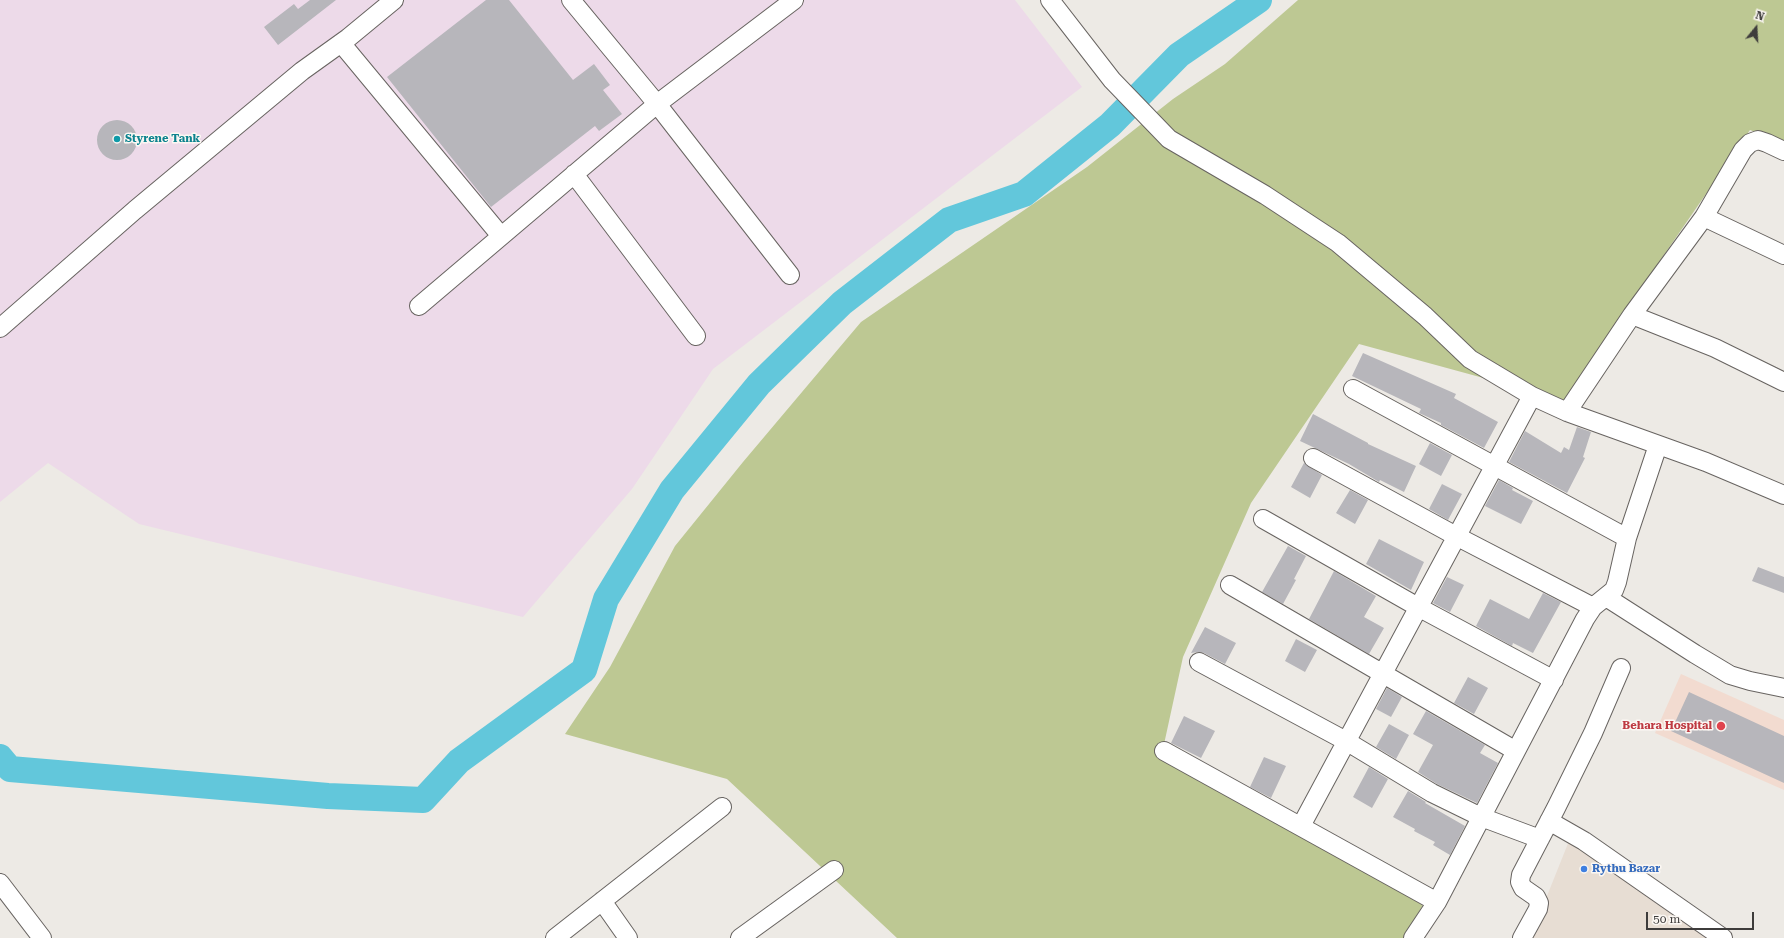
<!DOCTYPE html>
<style>
body{margin:0}
#map{position:relative;width:1784px;height:938px;overflow:hidden;background:#edeae5;font-family:"Roboto Serif",serif}
canvas{display:block}
.north{position:absolute;left:1736px;top:8px;width:40px;height:40px;-webkit-text-stroke:3px #fbf7f3;paint-order:stroke;rotate:18deg;font-size:11px;font-weight:700;line-height:16px;text-align:center;color:#3e3c3b}
.north::after{content:'';display:block;margin:auto;width:14px;height:18px;background:#3e3c3b;clip-path:polygon(50% 0,100% 100%,50% 72%,0 100%)}
.scale{position:absolute;left:1646px;top:912px;width:108px;height:18px;box-sizing:border-box;border:2px solid #3e3c3b;border-top:0;padding-left:5px;font-size:12px;line-height:14px;white-space:nowrap;color:#3e3c3b;-webkit-text-stroke:3px #fbf7f3;paint-order:stroke}
</style>
<div id="map">
<canvas width="1784" height="938"></canvas>
<div class="north">N</div>
<div class="scale">50 m</div>
</div>
<script>
const context = document.querySelector('canvas').getContext('2d');
context.lineJoin = 'round';
function fill(path, color) { context.fillStyle = color; context.fill(path, 'evenodd'); }
const toPath = rows => new Path2D(rows.map(r => 'M' + r).join(''));
function strokePath(path, color, width, dash) { context.strokeStyle = color; context.lineWidth = width; context.lineCap = dash ? 'butt' : 'round'; context.setLineDash(dash || []); context.stroke(path); }
function label(font, color, halo, rows, align = 'center') {
  context.font = font + ' "Roboto Serif",serif'; context.lineWidth = 3; context.setLineDash([]); context.textBaseline = 'middle'; context.strokeStyle = halo; context.fillStyle = color; for (const [text, x, y, turn = 0] of rows) {
    context.save(); context.translate(x, y); context.rotate((+turn || 0) * Math.PI / 180); context.textAlign = isNaN(turn) ? turn : align; if (halo) context.strokeText(text, 0, 0); context.fillText(text, 0, 0); context.restore();
  }
}
fill(toPath([
 [1569,841,1708,938,1524,938,1547,896]
]), '#e7ddd3');
fill(toPath([
 [0,0,1015,0,1082,87,713,369,632,489,523,617,139,524,48,463,0,502]
]), '#eddae9');
fill(toPath([
 [1681,674,1784,720,1784,790,1655,733]
]), '#f2dbd0');
fill(toPath([
 [1298,0,1784,0,1784,143,1750,130,1564,400,1359,344,1251,503,1183,657,1161,758,1423,905,1404,938,897,938,727,779,565,734,610,667,675,546,743,462,861,322,1087,167,1173,99,1225,64]
]), '#bdc893');
strokePath(toPath([
 [0,757,10,769,328,796,423,800,459,761,584,670,606,599,672,490,759,384,842,303,949,220,1024,194,1110,125,1179,55,1259,0]
]), '#62c7db', 26);
fill(toPath([
 [310,0,336,0,278,45,264,27,294,4,298,9],
 [486,0,509,0,573,80,594,64,610,85,603,90,622,114,599,131,595,126,491,207,387,77],
 '97 140a20 20 0 1 1 40 0a20 20 0 1 1-40 0Z',
 [1363,353,1456,394,1454,398,1498,422,1484,448,1441,425,1441,423,1419,413,1421,409,1352,376],
 [1313,414,1368,443,1368,444,1416,466,1404,492,1380,480,1379,482,1349,464,1300,441],
 [1577,427,1591,432,1583,457,1585,458,1567,493,1509,462,1525,431,1561,453,1564,447,1569,450],
 [1430,443,1452,455,1441,476,1419,464],
 [1304,463,1322,475,1310,498,1291,487],
 [1499,480,1513,488,1512,490,1533,501,1521,524,1485,506],
 [1442,484,1462,494,1448,520,1429,509],
 [1350,490,1368,500,1355,524,1336,513],
 [1379,539,1424,562,1411,590,1366,564],
 [1288,546,1306,556,1294,579,1296,580,1283,604,1262,592],
 [1758,567,1784,577,1784,593,1752,581],
 [1334,571,1376,596,1364,617,1384,628,1369,654,1309,619],
 [1447,577,1464,585,1450,612,1433,603],
 [1543,593,1561,602,1533,653,1513,643,1512,646,1476,626,1490,599,1529,619],
 [1205,627,1236,643,1225,664,1204,653,1198,652,1191,653],
 [1296,639,1317,650,1305,672,1285,661],
 [1468,677,1488,688,1474,714,1454,703],
 [1387,688,1402,697,1391,717,1376,709],
 [1689,692,1784,736,1784,783,1671,731],
 [1426,711,1485,745,1480,753,1498,763,1477,803,1437,784,1418,772,1433,745,1413,734],
 [1184,716,1215,731,1201,758,1171,743],
 [1389,724,1409,735,1396,759,1376,747],
 [1264,757,1286,766,1271,798,1250,787],
 [1369,767,1388,779,1372,808,1353,797],
 [1408,791,1426,802,1425,803,1465,826,1450,855,1433,845,1435,842,1414,831,1415,829,1393,817]
]), '#b7b6bb');
const minor = toPath([
 [571,0,657,104,790,275],
 [1050,0,1112,80,1169,139,1265,195,1338,243,1425,316,1470,359,1532,396,1567,412,1706,462,1784,495],
 [341,43,501,236],
 [574,174,696,336],
 [1704,217,1784,255],
 [419,306,657,104,794,0],
 [1632,315,1715,348,1784,382],
 [0,328,135,210,302,71,348,38,394,0],
 [1353,389,1627,538],
 [1567,412,1632,315,1704,217,1743,150,1750,143,1758,140,1767,143,1784,151],
 [1313,458,1456,536,1593,607],
 [1263,519,1418,607,1554,680],
 [1230,585,1516,751],
 [1606,597,1695,654,1730,675,1750,681,1784,688],
 [1199,662,1346,741,1432,793,1481,817,1540,839],
 [1164,751,1437,902],
 [1549,821,1584,841,1723,938],
 [1301,826,1532,396],
 [0,883,42,938],
 [602,901,628,938],
 [555,938,722,807],
 [740,938,834,870],
 [1413,938,1437,902,1585,619,1593,607,1614,590,1617,582,1627,538,1658,445],
 [1522,938,1538,909,1539,903,1536,897,1523,888,1520,882,1521,875,1556,808,1593,733,1621,668]
]);
strokePath(minor, '#686461', 20);
strokePath(minor, '#fff', 18);
for (const [x, y, r, color] of [
 [117,139,4,"#0f9aa8"],
 [1721,726,5,"#e0444e"],
 [1584,869,4,"#3f7fe0"]
]) { const dot = new Path2D(); dot.arc(x, y, r, 0, 2 * Math.PI); context.fillStyle = color; context.fill(dot); strokePath(dot, '#fbf7f3', 1.5); }
label('bold 11px', '#0d838f', '#fbf7f3', [
 ["Styrene Tank",125,139]
], 'left');
label('bold 11px', '#be3a42', '#fbf7f3', [
 ["Behara Hospital",1712,726]
], 'right');
label('bold 11px', '#366cbe', '#fbf7f3', [
 ["Rythu Bazar",1592,869]
], 'left');
</script>
